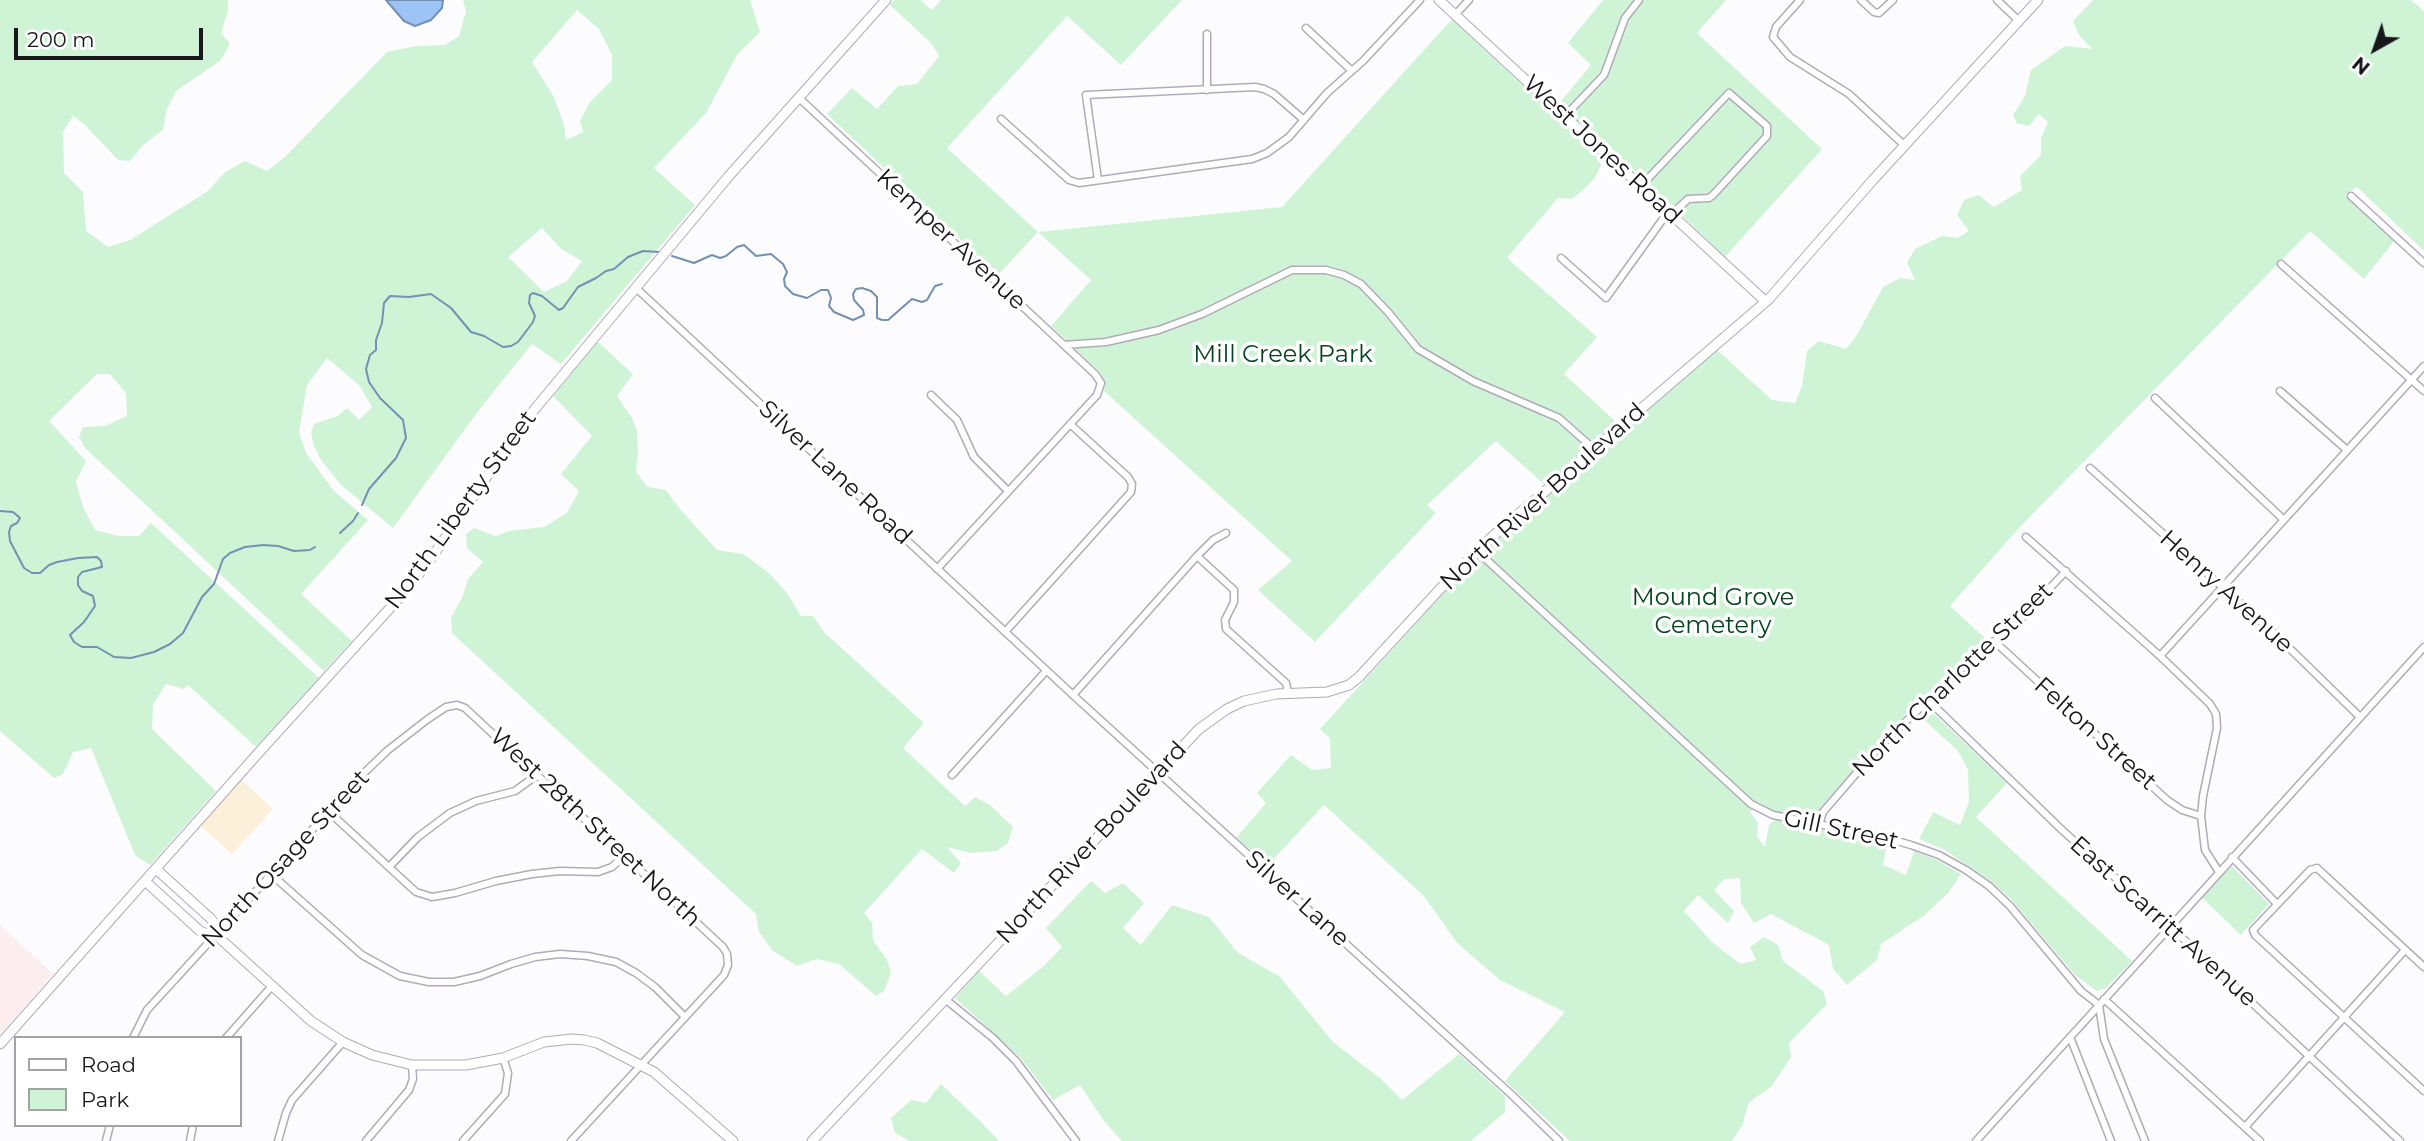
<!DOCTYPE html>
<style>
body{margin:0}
#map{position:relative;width:2424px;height:1141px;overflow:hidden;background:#fcfbfe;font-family:Montserrat,sans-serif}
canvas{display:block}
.legend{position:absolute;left:14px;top:1036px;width:228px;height:91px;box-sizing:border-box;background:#fff;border:2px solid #a3a2a4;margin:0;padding:9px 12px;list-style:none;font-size:21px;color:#18161b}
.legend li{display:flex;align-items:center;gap:14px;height:35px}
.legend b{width:35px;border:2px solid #a3a2a4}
.north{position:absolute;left:2340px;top:14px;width:70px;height:70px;-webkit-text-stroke:5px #fff;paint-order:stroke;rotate:220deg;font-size:19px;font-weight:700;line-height:28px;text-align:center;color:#18161b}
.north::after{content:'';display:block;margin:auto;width:24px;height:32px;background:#18161b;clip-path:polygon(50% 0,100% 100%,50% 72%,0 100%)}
.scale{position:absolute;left:14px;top:28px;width:189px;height:32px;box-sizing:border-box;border:4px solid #18161b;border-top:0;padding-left:9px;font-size:21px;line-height:24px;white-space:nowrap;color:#18161b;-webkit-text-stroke:5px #fff;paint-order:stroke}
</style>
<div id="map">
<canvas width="2424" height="1141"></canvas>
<ul class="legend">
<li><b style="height:9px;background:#fff"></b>Road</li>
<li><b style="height:19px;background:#cff4d5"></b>Park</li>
</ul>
<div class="north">N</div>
<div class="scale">200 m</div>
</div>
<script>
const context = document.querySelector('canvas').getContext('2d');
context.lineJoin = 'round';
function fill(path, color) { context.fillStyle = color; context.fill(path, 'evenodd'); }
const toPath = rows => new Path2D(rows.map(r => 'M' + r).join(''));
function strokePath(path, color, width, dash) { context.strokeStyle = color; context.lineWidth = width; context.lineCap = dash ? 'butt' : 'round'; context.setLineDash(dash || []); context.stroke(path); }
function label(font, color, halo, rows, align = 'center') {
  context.font = font + ' Montserrat,sans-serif'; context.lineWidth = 7; context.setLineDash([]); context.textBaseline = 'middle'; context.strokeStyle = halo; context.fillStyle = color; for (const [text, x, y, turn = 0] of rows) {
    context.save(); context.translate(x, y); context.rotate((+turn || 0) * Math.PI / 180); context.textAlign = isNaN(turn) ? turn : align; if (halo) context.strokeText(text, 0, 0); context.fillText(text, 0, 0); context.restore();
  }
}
fill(toPath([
 [241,780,273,809,232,854,200,825]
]), '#fcf0db');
fill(toPath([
 [0,925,53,974,0,1035]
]), '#fdedef');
fill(toPath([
 [0,0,228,0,228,11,221,33,230,44,220,61,176,91,167,109,163,130,144,144,130,161,118,160,84,124,73,116,63,132,64,173,83,192,86,231,108,247,130,240,208,191,225,172,245,161,267,171,285,157,387,52,416,46,445,45,459,36,466,11,463,0,750,0,760,32,737,55,706,113,654,168,695,205,561,364,532,344,482,406,393,528,341,485,321,460,314,446,311,432,314,424,338,416,347,408,359,420,372,407,359,385,327,358,307,385,299,432,306,453,334,491,368,520,301,594,352,641,324,671,85,448,79,437,83,427,105,426,127,416,126,393,110,374,97,374,49,421,86,461,76,481,83,507,95,530,119,536,139,536,151,523,319,678,256,747,188,685,184,689,166,684,153,705,152,729,216,791,150,865,135,855,91,748,73,752,63,774,54,778,0,731],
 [577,10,599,29,612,55,612,80,591,101,580,120,583,132,566,140,564,125,554,97,532,62],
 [542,228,561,249,582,261,567,281,544,292,508,257],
 [894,0,920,0,932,10,941,0,1182,0,1121,65,1067,16,947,148,1038,232,1282,207,1452,19,1596,154,1601,165,1595,178,1583,190,1572,199,1558,198,1507,258,1597,337,1564,374,1616,422,1545,485,1496,441,1427,505,1436,513,1315,642,1258,590,1292,561,1104,391,1105,381,1099,371,1051,326,1091,280,1038,232,998,275,827,114,852,88,877,109,898,86,917,84,939,56,931,43,890,5],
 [1603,0,1726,0,1697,33,1822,149,1725,257,1607,144,1558,105,1591,65,1568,43],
 [2093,0,2411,0,2424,11,2424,251,2357,187,2345,195,2394,241,2364,279,2310,231,2017,530,1950,606,1987,640,1942,679,1890,730,1821,807,1817,817,1786,815,1770,810,1759,802,1750,812,1758,823,1757,837,1765,847,1769,825,1775,820,1887,843,1883,865,1906,875,1914,851,1937,860,1961,874,1948,893,1925,915,1881,944,1877,960,1847,985,1833,969,1829,945,1771,914,1754,923,1741,903,1740,878,1724,879,1714,890,1734,911,1728,923,1698,895,1684,911,1711,941,1740,964,1756,960,1750,947,1764,937,1778,945,1783,961,1823,991,1827,1004,1789,1043,1791,1057,1771,1087,1749,1102,1742,1126,1732,1141,1570,1141,1505,1081,1565,1012,1500,980,1457,943,1424,896,1324,805,1268,865,1236,838,1266,803,1257,793,1291,755,1312,770,1331,768,1330,738,1320,729,1473,561,1716,349,1772,400,1795,403,1802,386,1807,351,1819,341,1846,349,1857,335,1883,287,1900,278,1915,280,1907,262,1915,249,1942,236,1957,238,1969,231,1957,215,1964,200,1979,195,1994,207,2022,190,2020,176,2041,155,2041,138,2048,122,2039,114,2029,126,2017,123,2013,115,2025,96,2031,70,2065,46,2092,49,2079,35,2073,21],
 [597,341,633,374,617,396,632,418,637,431,638,456,636,471,647,487,666,490,679,508,717,550,743,554,769,573,787,593,801,616,813,616,825,633,924,723,903,748,965,806,975,797,990,805,1013,827,1008,843,997,851,971,853,947,847,961,863,954,873,922,849,864,913,872,923,873,940,887,960,891,973,884,991,876,996,839,964,817,959,797,966,773,951,759,932,756,914,452,633,451,618,463,595,468,579,483,562,467,548,466,534,474,528,496,536,509,531,544,527,567,513,579,491,561,474,592,436,553,396],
 [1926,711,1933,713,2007,783,1976,817,2132,961,2106,988,2097,991,2075,975,2010,898,1989,880,1945,850,1919,839,1933,812,1960,825,1969,802,1968,770,1958,751,1919,715],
 [2232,866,2269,904,2241,935,2201,897],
 [1091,881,1105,893,1123,883,1144,903,1123,928,1141,945,1172,905,1209,917,1238,953,1279,976,1333,1042,1381,1079,1402,1100,1459,1054,1505,1096,1505,1112,1471,1141,1122,1141,1104,1121,1080,1085,1053,1100,1020,1057,955,998,979,971,1006,996,1044,966,1062,947,1046,928],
 [941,1084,980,1121,999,1141,909,1141,895,1133,891,1118,911,1100,926,1103]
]), '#cff4d5');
const water = toPath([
 [386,0,443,0,442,8,431,20,415,26,404,21,386,0]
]);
fill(water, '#9cc4f7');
strokePath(water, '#7490b5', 2);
strokePath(toPath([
 [672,256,694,263,712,255,720,258,726,256,737,247,744,245,756,256,771,254,783,264,787,272,784,279,785,286,793,294,807,298,821,290,828,290,831,298,829,306,834,312,853,320,864,315,863,310,854,300,853,294,856,289,862,288,871,291,877,297,877,318,882,320,888,320,912,299,922,302,927,300,935,286,942,284],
 [362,505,369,489,396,458,406,438,403,420,380,398,369,382,366,369,370,355,376,350,376,340,382,323,384,303,390,296,409,297,431,294,451,308,471,332,484,336,503,347,511,346,518,342,533,322,535,316,529,303,530,295,533,293,542,296,559,310,563,308,578,287,596,278,606,271,614,269,628,257,643,251,659,252],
 [0,511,13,512,20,518,17,523,11,526,9,532,10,541,24,568,32,573,40,573,49,565,57,562,78,558,97,557,101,561,102,567,82,572,78,577,78,585,82,591,93,596,95,606,84,622,70,635,74,642,82,647,97,647,114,657,131,658,154,652,170,644,183,633,202,597,214,584,223,559,230,553,245,547,263,545,278,546,294,551,310,550,315,547],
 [340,533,353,521,358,513]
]), '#7490b5', 2);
const street = toPath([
 [1800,0,1776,27,1773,37,1790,57,1849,94,1904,145],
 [1861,0,1874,12,1879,13,1893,0],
 [1997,0,2018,20],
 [1455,15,1469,0],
 [1306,28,1352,71],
 [1207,34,1207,90],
 [798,97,1095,374,1101,383,1097,395,937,569],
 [1565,116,1604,75,1625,18,1639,0],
 [1001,119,1069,180,1079,183,1252,159,1267,153,1289,137,1327,93,1363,61,1420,0],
 [1098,180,1086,95,1255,87,1264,89,1274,94,1304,120],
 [1641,186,1729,93,1767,126,1767,136,1713,195,1709,198,1688,199,1671,215],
 [2351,196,2424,263],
 [1561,258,1606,298,1668,212],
 [2281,264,2424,391],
 [636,288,1073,695,1513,1096,1559,1141],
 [1064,345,1106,342,1159,330,1202,314,1292,270,1326,270,1344,275,1361,284,1388,312,1418,349,1473,381,1559,418,1594,449],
 [2280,391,2347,450],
 [931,395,957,420,974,457,1008,491],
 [2155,398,2283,519],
 [2090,468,2278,637,2360,717],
 [2026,537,2160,656,2210,704,2216,714,2217,728,2203,796,2201,816,2205,850,2219,872],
 [1477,551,1751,804,1773,815,1883,837,1911,845,1939,855,1966,870,1989,886,2010,906,2081,991,2099,1005,2104,1039,2145,1141],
 [1197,556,1234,590,1234,602,1225,620,1226,629,1286,683,1288,693],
 [1005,632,1131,492,1132,484,1128,477,1070,424],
 [1994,641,2167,800,2182,810,2201,816],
 [2160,656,2424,366],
 [1073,695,1197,556,1213,540,1226,533],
 [1928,700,2062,830,2189,944,2400,1141],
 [952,775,1046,671],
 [328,811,416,892,432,897,455,893,496,881,532,874,560,871,598,872,612,867,625,855],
 [1819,824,1823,812,1879,747,1960,670,2018,622,2066,571],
 [2232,857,2277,904],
 [389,867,418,837,450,813,476,801,515,791,537,775],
 [271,874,362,955,400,976,429,982,454,982,480,976,511,964,535,957,560,954,588,956,616,962,636,973,655,987,685,1017],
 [2424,967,2317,868,2310,870,2253,930,2255,935,2424,1091],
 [945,999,993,1038,1016,1061,1076,1141],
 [2104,999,2260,1141],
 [2070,1037,2111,1141],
 [133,1038,147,1010,364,773,388,750,428,719,446,707,457,705,465,708,537,775,723,947,727,954,728,965,724,975,571,1141],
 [226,1038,272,986],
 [2245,1127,2405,950],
 [106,1141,110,1125],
 [190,1141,193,1125],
 [278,1141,286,1113,292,1100,343,1042],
 [366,1141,409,1090,413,1079,412,1065],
 [463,1141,505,1094,508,1073,503,1058],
 [1976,1141,2424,647]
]);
const secondary = toPath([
 [1439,0,1765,301],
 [156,869,210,918,215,924,215,934],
 [145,881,200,931,207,934,215,934,311,1021,343,1042,372,1055,412,1065,466,1065,503,1058,544,1042,572,1039,584,1040,597,1043,654,1072,733,1141],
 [0,1044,261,750,401,596,430,560,524,422,728,177,886,0],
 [812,1141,1199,729,1227,709,1244,701,1276,694,1327,692,1349,685,1359,677,1440,589,1493,536,1769,299,1872,181,2038,0]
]);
strokePath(street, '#b1aaba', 9);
strokePath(secondary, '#b1aaba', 11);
strokePath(street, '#fff', 6);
strokePath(secondary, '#fff', 9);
label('24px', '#18161b', '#fff', [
 ["West Jones Road",1602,150,43],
 ["Kemper Avenue",951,240,43],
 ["Silver Lane Road",835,473,43],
 ["North River Boulevard",1543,497,-42],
 ["North Liberty Street",461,510,-54],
 ["Henry Avenue",2226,592,42],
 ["North Charlotte Street",1953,680,-44],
 ["Felton Street",2095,734,42],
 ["West 28th Street North",595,828,43],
 ["Gill Street",1841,830,12],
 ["North River Boulevard",1092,843,-47],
 ["North Osage Street",286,859,-47],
 ["Silver Lane",1297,899,42],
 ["East Scarritt Avenue",2163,922,42]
]);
label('24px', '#02451d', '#fff', [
 ["Mill Creek Park",1283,355],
 ["Mound Grove",1713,598],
 ["Cemetery",1713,626]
]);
</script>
